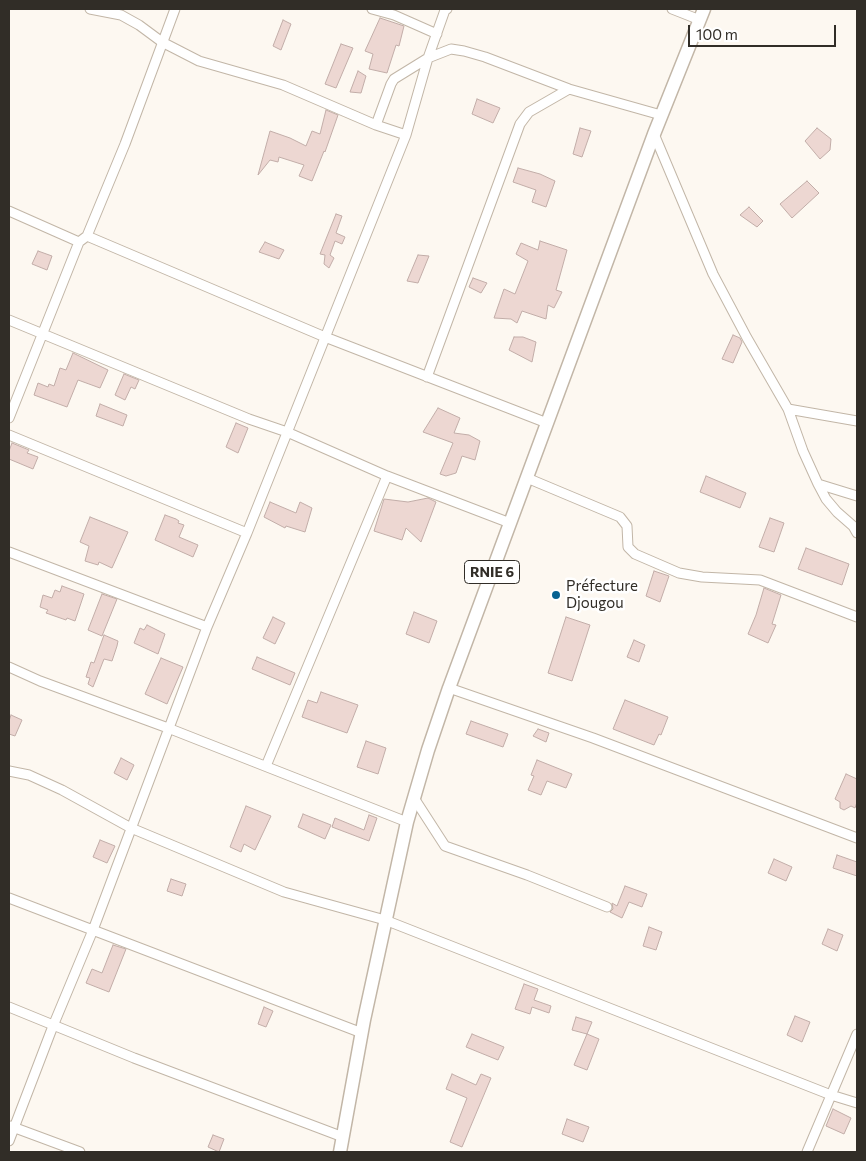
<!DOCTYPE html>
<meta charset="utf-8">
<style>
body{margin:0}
#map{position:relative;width:866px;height:1161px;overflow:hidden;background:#fdf8f1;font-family:Commissioner,sans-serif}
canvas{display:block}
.frame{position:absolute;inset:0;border:10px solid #312d27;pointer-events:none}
.scale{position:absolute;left:688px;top:25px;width:148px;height:22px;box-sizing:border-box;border:2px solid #312d27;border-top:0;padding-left:6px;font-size:15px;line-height:18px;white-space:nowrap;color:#312d27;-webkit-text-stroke:4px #fff;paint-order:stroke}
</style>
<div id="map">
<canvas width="866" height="1161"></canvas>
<div class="frame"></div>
<div class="scale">100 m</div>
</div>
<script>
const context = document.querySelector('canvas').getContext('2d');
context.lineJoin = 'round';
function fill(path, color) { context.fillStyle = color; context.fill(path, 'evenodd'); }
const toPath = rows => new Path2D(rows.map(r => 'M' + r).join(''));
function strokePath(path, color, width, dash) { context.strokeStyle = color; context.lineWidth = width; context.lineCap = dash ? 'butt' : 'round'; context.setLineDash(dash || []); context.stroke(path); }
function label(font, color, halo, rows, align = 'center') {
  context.font = font + ' Commissioner,sans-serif'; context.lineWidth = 5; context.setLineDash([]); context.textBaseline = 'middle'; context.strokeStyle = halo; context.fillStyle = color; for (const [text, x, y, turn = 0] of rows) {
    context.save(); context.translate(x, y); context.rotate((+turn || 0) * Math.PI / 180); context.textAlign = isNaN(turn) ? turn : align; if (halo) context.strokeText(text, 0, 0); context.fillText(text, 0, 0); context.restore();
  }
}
const building = toPath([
 [380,18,404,26,399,46,396,45,387,73,369,69,373,54,365,51,380,18],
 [283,20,291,24,281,50,273,46,283,20],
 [341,44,353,48,336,88,325,84,341,44],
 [358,71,366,76,361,93,350,92,358,71],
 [477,99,500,108,493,123,472,114,477,99],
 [326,110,338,115,325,152,324,151,312,181,299,176,304,165,279,157,278,162,270,160,258,175,270,131,290,138,306,146,312,131,320,134,326,110],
 [580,128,591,131,582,157,573,154,580,128],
 [817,128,831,139,830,150,820,159,805,141,817,128],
 [518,168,540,174,555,181,546,207,532,202,536,190,513,182,518,168],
 [807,181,819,193,792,218,780,204,807,181],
 [749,207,763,221,757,227,740,215,749,207],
 [336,214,342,216,336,233,345,237,342,244,335,241,330,255,334,258,329,268,324,264,325,255,320,254,336,214],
 [540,241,567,250,556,290,562,292,554,308,548,305,546,319,522,311,517,323,511,319,494,318,504,289,515,294,528,261,516,254,521,243,538,250,540,241],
 [265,242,284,250,279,259,259,252,265,242],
 [38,251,52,256,47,270,32,264,38,251],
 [418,255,429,256,418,283,407,281,418,255],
 [473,278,487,283,481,293,469,287,473,278],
 [733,335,740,338,742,342,733,363,722,359,733,335],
 [514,337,523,337,536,342,532,362,509,350,514,337],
 [73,353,108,370,100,388,78,380,67,407,34,395,38,383,48,387,49,384,54,386,60,368,66,370,73,353],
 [124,374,139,380,135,389,131,387,125,400,115,395,124,374],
 [100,404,127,415,123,426,96,416,100,404],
 [438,408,460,418,454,433,469,435,480,441,475,460,462,456,456,473,446,476,440,474,453,443,423,432,438,408],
 [236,423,248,428,238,453,226,447,236,423],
 [12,443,29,450,27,453,38,457,33,469,9,459,9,451,12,443],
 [706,476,746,493,740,508,700,492,706,476],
 [428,498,436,502,421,542,406,528,402,540,374,531,384,499,408,502,428,498],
 [270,502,296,513,300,502,312,508,305,532,286,526,285,528,264,517,270,502],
 [165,515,176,519,179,521,178,523,184,525,179,537,198,545,193,557,155,540,165,515],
 [90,517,128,532,112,568,99,562,98,565,85,561,89,546,80,542,90,517],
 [770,518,784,523,774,552,759,547,770,518],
 [806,548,849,564,842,585,798,569,806,548],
 [654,571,669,576,660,602,646,596,654,571],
 [62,586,84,594,75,621,67,618,66,620,46,613,48,610,40,607,43,595,52,598,55,590,60,592,62,586],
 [764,588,781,595,772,624,776,625,768,643,748,634,756,615,764,588],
 [102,594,117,599,102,636,88,630,102,594],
 [414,612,437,621,429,643,406,634,414,612],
 [273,617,285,623,275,644,263,638,273,617],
 [566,617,590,625,572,681,548,673,566,617],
 [147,625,165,634,158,654,134,643,140,628,144,630,147,625],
 [104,635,118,641,117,646,112,661,104,659,93,687,88,684,90,678,86,677,91,662,94,663,104,635],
 [634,640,645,645,639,662,627,657,634,640],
 [257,657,295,673,290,685,252,669,257,657],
 [161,658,183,667,167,704,145,694,161,658],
 [321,692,358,705,347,733,302,717,308,700,317,703,321,692],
 [625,700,668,717,661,735,659,734,654,745,613,729,625,700],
 [11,715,22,720,15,736,9,734,9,721,11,715],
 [471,721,508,734,503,747,466,734,471,721],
 [538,729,549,733,546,742,533,736,538,729],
 [366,741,386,748,378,774,357,767,366,741],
 [121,758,134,765,127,780,114,773,121,758],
 [537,760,572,774,566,788,547,781,541,795,528,790,534,776,531,775,537,760],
 [846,774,857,779,857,802,855,808,851,806,844,810,840,808,840,802,835,799,846,774],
 [246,806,271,816,255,850,244,844,241,852,230,847,246,806],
 [303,814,331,825,325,839,298,827,303,814],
 [369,815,377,818,369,841,332,827,335,818,364,830,369,815],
 [100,840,115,846,107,863,93,857,100,840],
 [837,855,857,862,857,876,833,868,837,855],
 [774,859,792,867,786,881,768,873,774,859],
 [171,879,186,884,182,896,167,891,171,879],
 [625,886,647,894,642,907,629,902,622,918,610,912,613,909,612,903,617,906,625,886],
 [649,927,662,932,656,950,643,946,649,927],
 [828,929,843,935,837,951,822,944,828,929],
 [113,945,126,949,109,992,86,983,92,969,102,973,113,945],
 [524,984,538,989,534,1000,551,1006,549,1013,532,1007,530,1014,515,1009,524,984],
 [264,1007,273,1011,266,1027,258,1024,264,1007],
 [795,1016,810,1022,802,1042,787,1035,795,1016],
 [576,1017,592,1022,587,1034,572,1030,576,1017],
 [472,1034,504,1047,498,1060,466,1047,472,1034],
 [587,1034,599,1039,587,1070,574,1065,587,1034],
 [452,1074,476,1085,481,1074,491,1078,462,1147,450,1142,467,1098,446,1089,452,1074],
 [833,1109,851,1118,844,1134,826,1126,833,1109],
 [567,1119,589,1127,583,1142,562,1134,567,1119],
 [213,1135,224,1139,219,1152,208,1147,213,1135]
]);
fill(building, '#edd7d2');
strokePath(building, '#c2ada8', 1);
const street = toPath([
 [90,9,121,15,139,25,162,42,199,61,283,85,376,125,406,135],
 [372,9,394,15,437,34],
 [672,9,700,20],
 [376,125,391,84,394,79,428,58,451,49,464,51,485,57,569,89,661,115],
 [654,134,713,274,747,338,788,409,803,451,818,484,826,499,837,512,853,526,857,533],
 [9,211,79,242],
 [87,236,325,337,547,423],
 [9,320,249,419,287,432,387,476,510,523],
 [427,377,520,124,529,112,569,89],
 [788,409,857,421],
 [9,418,79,242,87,236,125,144,175,9],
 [9,435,247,533],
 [527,478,620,517,627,526,628,547,635,554,679,573,702,577,760,580,857,617],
 [818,484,857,496],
 [9,552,207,627],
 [9,667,40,681,168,728,407,822],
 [449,688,593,738,857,838],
 [266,766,387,476],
 [9,771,29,775,62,790,131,828,284,892,385,920,831,1095,857,1103],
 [414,798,445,846,527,875,607,907],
 [9,898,362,1033],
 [9,1007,134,1058,343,1137],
 [10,1126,80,1152],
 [9,1141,53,1026,93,930,207,627,247,533,406,135,428,58,445,10,447,9],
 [807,1152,857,1034]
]);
const primary = toPath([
 [340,1152,364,1020,407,822,428,750,449,688,654,134,704,9]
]);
strokePath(street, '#c2b6a7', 11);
strokePath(primary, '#c2b6a7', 15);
strokePath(street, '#fff', 9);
strokePath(primary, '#fff', 12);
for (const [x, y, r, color] of [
 [556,595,5,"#076292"]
]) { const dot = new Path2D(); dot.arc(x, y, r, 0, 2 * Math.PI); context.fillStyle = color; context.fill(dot); strokePath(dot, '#fff', 2); }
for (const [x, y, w] of [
 [492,572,55]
]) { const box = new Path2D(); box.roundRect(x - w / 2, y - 11.5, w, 23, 4); context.fillStyle = '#fff'; context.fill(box); strokePath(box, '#312d27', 1); }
label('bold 14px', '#312d27', null, [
 ["RNIE 6",492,572]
]);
label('15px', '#312d27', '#fff', [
 ["Préfecture",566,586],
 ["Djougou",566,603]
], 'left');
</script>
